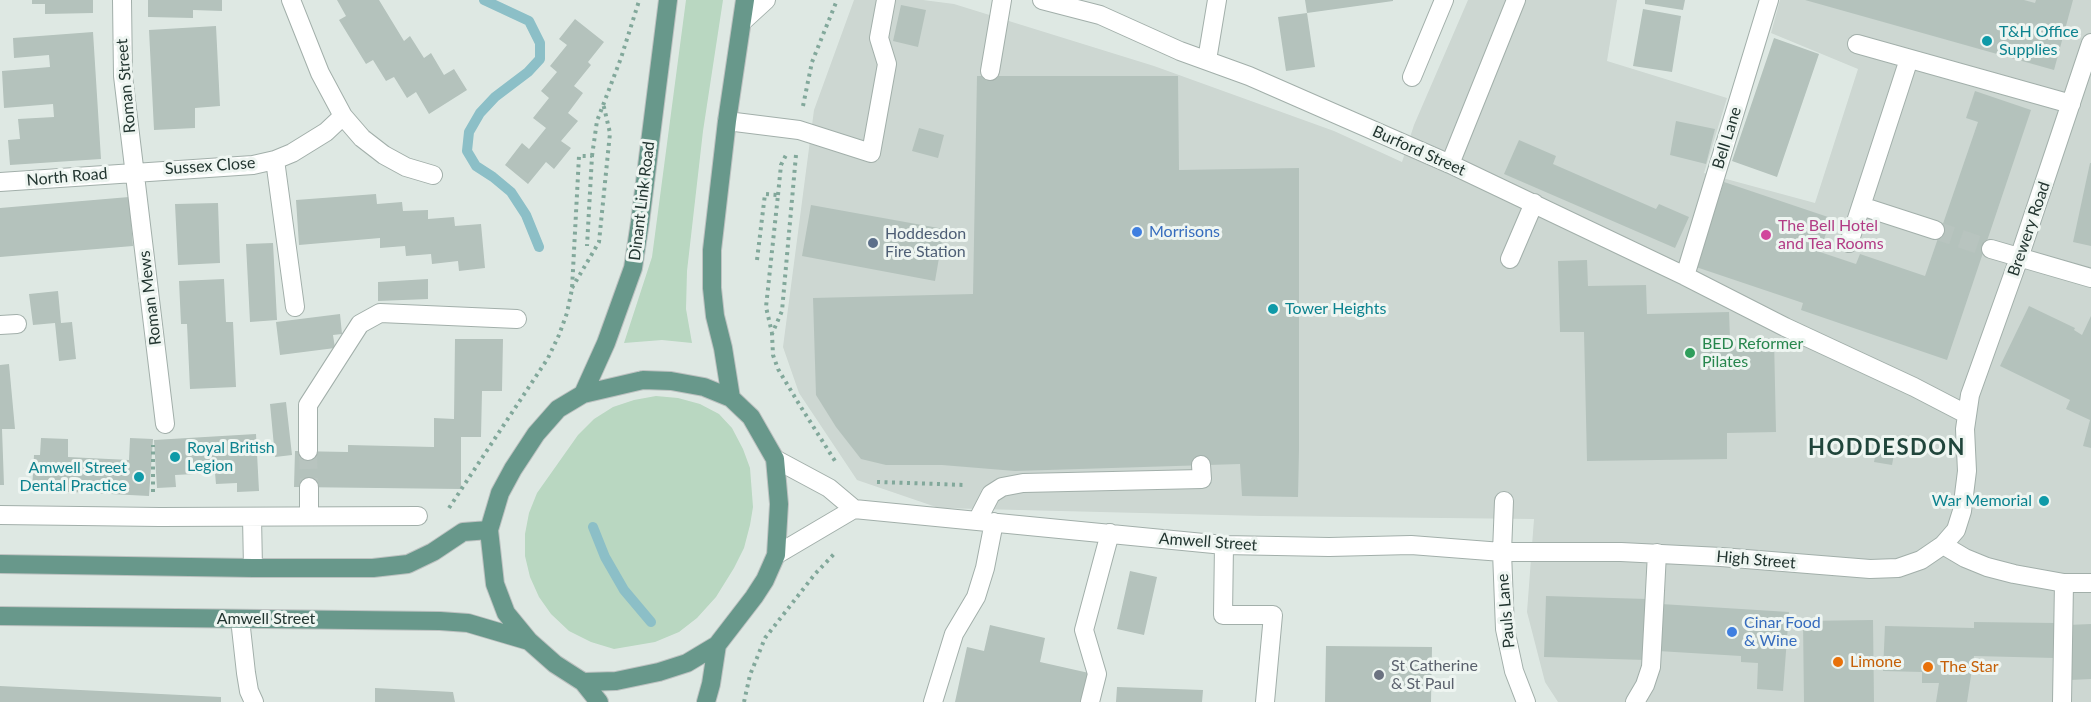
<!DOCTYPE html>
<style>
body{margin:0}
canvas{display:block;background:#dee8e3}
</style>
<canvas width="2091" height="702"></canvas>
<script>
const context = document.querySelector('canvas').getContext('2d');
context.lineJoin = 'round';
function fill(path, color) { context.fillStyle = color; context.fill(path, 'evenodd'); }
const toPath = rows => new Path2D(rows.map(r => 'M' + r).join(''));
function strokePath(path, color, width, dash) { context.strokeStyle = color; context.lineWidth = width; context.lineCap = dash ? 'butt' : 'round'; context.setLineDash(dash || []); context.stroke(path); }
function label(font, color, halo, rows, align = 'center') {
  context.font = font + ' Lato,sans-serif'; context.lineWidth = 6; context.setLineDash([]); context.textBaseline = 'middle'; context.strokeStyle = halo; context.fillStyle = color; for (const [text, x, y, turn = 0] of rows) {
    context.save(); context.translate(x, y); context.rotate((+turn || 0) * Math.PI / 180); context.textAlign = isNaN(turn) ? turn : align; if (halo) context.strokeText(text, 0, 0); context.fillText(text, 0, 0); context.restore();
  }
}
fill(toPath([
 [854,0,923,0,954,4,1154,66,1334,131,1402,162,1414,125,1468,0,1617,0,1607,61,1727,98,1704,173,1815,203,1858,69,1771,33,1780,0,2091,0,2091,702,1558,702,1545,682,1527,612,1534,519,1262,516,939,508,857,480,799,393,783,347,814,110]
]), '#cdd7d2');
fill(toPath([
 [686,0,723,0,703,131,687,271,686,309,692,343,662,340,624,343,652,257],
 [656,396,678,398,700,404,719,414,732,428,743,449,750,468,753,507,750,525,744,548,734,568,716,597,697,618,679,632,655,642,614,649,591,642,569,631,551,614,539,597,530,577,525,556,525,534,529,513,537,493,578,435,594,419,613,407,634,400]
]), '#b9d7c1');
strokePath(toPath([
 [484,0,529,21,540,43,540,59,528,72,495,97,480,113,469,132,467,151,476,166,493,177,511,192,526,215,539,247],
 [593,527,605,557,624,590,651,622]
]), '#8cbfc7', 10);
fill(toPath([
 [32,0,93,0,93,13,45,14,45,4,32,4],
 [148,0,222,0,222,11,193,10,193,18,148,17],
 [337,0,379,0,404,41,410,36,424,58,431,53,444,75,454,69,467,90,429,114,416,92,407,98,394,77,386,81,373,60,366,64,339,20,346,16],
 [1305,0,1393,0,1393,1,1307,13],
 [1645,0,1685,0,1683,10,1645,4],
 [1805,0,2024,0,2035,3,2036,0,2073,0,2054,70],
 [901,5,926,10,918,47,893,41],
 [1643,9,1681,16,1672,72,1633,66],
 [1307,13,1315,67,1286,71,1278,17],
 [575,19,604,42,588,62,591,65,574,86,583,93,568,113,578,121,561,141,571,148,554,169,546,162,528,184,505,165,522,143,529,149,546,128,533,118,549,98,541,91,557,72,550,66,567,45,559,39],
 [216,26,220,106,195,108,195,128,154,130,149,30],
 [93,32,101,159,10,165,8,140,20,139,18,119,54,117,53,104,4,108,2,71,50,67,49,55,14,58,13,38],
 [1774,38,1819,54,1777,177,1732,161],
 [977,76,1178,76,1179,170,1299,168,1299,450,1298,497,1242,496,1240,464,1015,471,942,465,886,465,861,459,836,427,816,395,813,298,973,294],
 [1975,91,2031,110,1947,360,1801,310,1803,303,1696,267,1724,182,1831,218,1820,252,1856,264,1860,254,1925,276,1978,122,1966,118],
 [1676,121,1715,129,1706,164,1670,155],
 [919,128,944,135,938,158,912,151],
 [1519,140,1556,156,1553,164,1656,209,1659,204,1689,217,1675,248,1504,174],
 [2090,163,2091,163,2091,246,2073,242],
 [376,194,377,204,402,202,403,211,428,210,428,219,454,217,455,226,481,224,485,268,459,271,458,261,432,264,431,254,406,256,405,246,380,248,380,238,299,245,296,200],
 [129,197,133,246,0,257,0,208],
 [218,203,220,263,178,265,175,204],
 [811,205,944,229,935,281,802,256],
 [273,243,277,320,250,322,246,244],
 [1587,260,1588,286,1646,285,1647,314,1729,312,1730,339,1774,338,1776,432,1727,433,1727,459,1587,461,1584,332,1560,332,1558,261],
 [224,279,226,322,233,322,236,387,190,389,187,324,181,324,179,281],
 [428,279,428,299,378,301,378,282],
 [58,291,61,323,72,322,76,359,59,361,55,323,33,325,29,294],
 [2029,306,2075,328,2074,330,2082,335,2091,316,2091,448,2083,446,2090,420,2066,409,2070,400,2000,366],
 [340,314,342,334,333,335,335,348,280,355,276,322],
 [455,339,503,339,502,391,482,391,481,437,461,437,461,489,294,487,295,451,348,452,348,445,434,447,434,418,454,419],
 [9,364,15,429,2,429,4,485,0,485,0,365],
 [286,402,292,455,275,457,270,404],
 [256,434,259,491,237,492,237,483,216,484,215,473,175,475,176,487,157,488,154,440],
 [41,438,68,439,68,457,129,460,130,438,153,439,149,496,32,490,34,455,40,455],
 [1878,441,1896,444,1892,465,1874,462],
 [1130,571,1157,577,1144,635,1117,629],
 [1546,596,1647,599,1646,660,1544,657],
 [1661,604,1789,612,1783,691,1757,689,1758,663,1741,662,1741,656,1658,651],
 [1873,620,1874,702,1804,702,1803,621],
 [1974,622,2056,623,2055,658,1974,656,1967,702,1936,702,1939,683,1922,683,1922,672,1883,671,1885,626,1974,628],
 [2091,624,2091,679,2070,680,2068,625],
 [990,625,1045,638,1040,662,1089,673,1083,702,955,702,967,647,984,651],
 [1326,646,1432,647,1431,702,1325,702],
 [0,686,221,697,221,702,0,702],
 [1117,687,1203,690,1202,702,1116,702],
 [375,688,453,692,455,702,375,702]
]), '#b4c2bc');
strokePath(toPath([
 [1935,230,1991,249],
 [308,451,309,487]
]), '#b8c4bf', 18, [18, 9]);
const minor = toPath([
 [122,0,123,76,165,424],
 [291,0,320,73,343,116,362,138,384,155,406,167,433,175],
 [1042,0,1100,15,1180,51,1249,76,1450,164,1685,276,1785,327,1914,387,1966,414],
 [742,22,766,0],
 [1857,44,2071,104],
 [1207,60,1217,0],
 [990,71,1002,0],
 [1412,77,1444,0],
 [727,121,799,130,871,153,887,64,879,38,886,0],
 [275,160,295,307],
 [1450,164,1516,0],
 [0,182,253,165,275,160,292,153,326,132,343,116],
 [1861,206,1935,230],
 [1849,243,1909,59],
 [1991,249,2091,278],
 [1510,259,1534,203],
 [1685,276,1769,0],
 [0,325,17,324],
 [308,451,308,405,360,324,380,313,517,319],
 [775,459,829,488,854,509,1224,545,1329,547,1411,545,1502,552,1621,552,1721,557,1870,569,1898,568,1921,560,1943,545,1956,530,1962,511,1967,471,1965,429,1970,395,2019,258,2091,43],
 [309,487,309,516],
 [1504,501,1502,552,1505,629,1514,671,1526,702],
 [0,515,160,517,418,516],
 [252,517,253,568],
 [977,521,991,494,1002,487,1023,483,1202,479,1201,465],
 [1224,545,1223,615,1273,615,1265,702],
 [1943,545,1965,558,1987,567,2014,574,2064,583,2091,583],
 [776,555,854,509],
 [240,619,246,673,249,691,254,702],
 [933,702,954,634,976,597,985,568,994,522],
 [1090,702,1097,674,1084,630,1110,533],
 [1635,702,1645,685,1651,667,1657,553],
 [2062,702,2064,583]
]);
const major = toPath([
 [643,380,671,381,704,387,731,398,751,417,775,459,779,504,776,555,765,580,754,597,717,645,687,663,659,672,616,681,583,682,555,664,529,641,506,613,495,584,489,530,500,493,513,469,536,434,558,409,583,394,643,380],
 [583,394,606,343,633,268,640,222,668,0],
 [731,398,723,348,715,316,712,288,712,250,727,121,745,0],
 [0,564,253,568,373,568,408,564,433,552,463,532,489,530],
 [0,616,440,621,468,623,529,641],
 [583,682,599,702],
 [706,702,711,684,717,645]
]);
strokePath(minor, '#a2afaa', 20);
strokePath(major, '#bdc2c1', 20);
strokePath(toPath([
 [803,106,812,62,837,0],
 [796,155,782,311,772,334,773,355,778,369,799,404,835,461],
 [592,156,597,121,621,58,639,1],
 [778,195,781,165,786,155],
 [757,260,765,194,778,195,766,307,772,333],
 [572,288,599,242,610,133,603,103],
 [877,482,966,485],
 [153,492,153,445],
 [449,508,548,358,559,335,567,313,572,289,579,156,592,156,587,246],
 [744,702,750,675,765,638,815,574,834,554]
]), '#82a89b', 4, [3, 4.5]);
strokePath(minor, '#fff', 18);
strokePath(major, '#68988b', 18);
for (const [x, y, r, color] of [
 [1987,41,6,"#0f9aa8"],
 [1137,232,6,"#3f7fe0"],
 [1766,235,6,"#d1479c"],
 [873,243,6,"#5c6f8a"],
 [1273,309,6,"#0f9aa8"],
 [1690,353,6,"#2e9e5b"],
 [175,457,6,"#0f9aa8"],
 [139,477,6,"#0f9aa8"],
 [2044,501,6,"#0f9aa8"],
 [1732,632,6,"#3f7fe0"],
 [1838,662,6,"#e8710a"],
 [1928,667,6,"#e8710a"],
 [1379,675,6,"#6b7280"]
]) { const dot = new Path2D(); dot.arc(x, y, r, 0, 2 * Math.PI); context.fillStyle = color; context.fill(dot); strokePath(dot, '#eef5f1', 2); }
label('16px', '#0d838f', '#eef5f1', [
 ["T&H Office",1999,32],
 ["Supplies",1999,50],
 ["Tower Heights",1285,309],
 ["Royal British",187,448],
 ["Legion",187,466],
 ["Amwell Street",127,468,"right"],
 ["Dental Practice",127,486,"right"],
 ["War Memorial",2032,501,"right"]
], 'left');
label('16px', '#223530', '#eef5f1', [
 ["Roman Street",126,86,-95],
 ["Bell Lane",1727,138,-73],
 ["Burford Street",1419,151,24],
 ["Sussex Close",210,166,-4],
 ["North Road",67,177,-5],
 ["Dinant Link Road",642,201,-83],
 ["Brewery Road",2029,229,-71],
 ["Roman Mews",150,298,-97],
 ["Amwell Street",1208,542,4],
 ["High Street",1756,560,5],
 ["Pauls Lane",1506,611,-95],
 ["Amwell Street",266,619]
]);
label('16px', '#b23c85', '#eef5f1', [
 ["The Bell Hotel",1778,226],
 ["and Tea Rooms",1778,244]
], 'left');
label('16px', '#366cbe', '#eef5f1', [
 ["Morrisons",1149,232],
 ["Cinar Food",1744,623],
 ["& Wine",1744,641]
], 'left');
label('16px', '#4e5e75', '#eef5f1', [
 ["Hoddesdon",885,234],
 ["Fire Station",885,252]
], 'left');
label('16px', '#27864d', '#eef5f1', [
 ["BED Reformer",1702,344],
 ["Pilates",1702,362]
], 'left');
label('16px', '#c56008', '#eef5f1', [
 ["Limone",1850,662],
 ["The Star",1940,667]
], 'left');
label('16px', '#5b616d', '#eef5f1', [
 ["St Catherine",1391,666],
 ["& St Paul",1391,684]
], 'left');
context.letterSpacing = '1.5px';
label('bold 22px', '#20453b', '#eef5f1', [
 ["HODDESDON",1887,448]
]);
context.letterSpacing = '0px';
</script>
